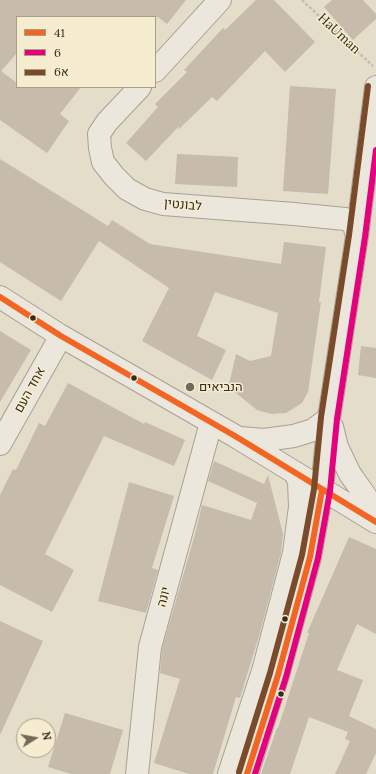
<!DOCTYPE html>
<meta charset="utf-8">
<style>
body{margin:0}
#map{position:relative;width:376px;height:774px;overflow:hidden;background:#e4ddca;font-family:Lora,Heebo,serif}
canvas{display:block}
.legend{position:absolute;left:16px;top:16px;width:140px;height:72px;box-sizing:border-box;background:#f6eccf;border:1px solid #a99e87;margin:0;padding:5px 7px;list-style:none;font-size:12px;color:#362a1c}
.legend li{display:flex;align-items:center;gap:8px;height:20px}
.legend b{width:20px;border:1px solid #a99e87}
.north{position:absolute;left:16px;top:718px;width:40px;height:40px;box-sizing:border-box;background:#f6eccf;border:1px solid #a99e87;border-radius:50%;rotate:79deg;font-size:11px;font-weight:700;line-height:16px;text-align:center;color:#362a1c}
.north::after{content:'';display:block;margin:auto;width:14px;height:18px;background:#736959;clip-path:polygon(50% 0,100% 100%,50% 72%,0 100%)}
</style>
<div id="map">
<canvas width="376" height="774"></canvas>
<ul class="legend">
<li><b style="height:5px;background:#f26522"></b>41</li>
<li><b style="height:5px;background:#e5007d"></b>6</li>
<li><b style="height:5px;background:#7a4b2a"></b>6א</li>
</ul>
<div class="north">N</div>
</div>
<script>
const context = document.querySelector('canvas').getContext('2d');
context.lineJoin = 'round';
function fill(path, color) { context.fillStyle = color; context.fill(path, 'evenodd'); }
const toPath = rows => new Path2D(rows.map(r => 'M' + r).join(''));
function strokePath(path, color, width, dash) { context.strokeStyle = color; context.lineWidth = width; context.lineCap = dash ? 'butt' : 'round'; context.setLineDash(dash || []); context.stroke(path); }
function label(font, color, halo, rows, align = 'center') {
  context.font = font + ' Lora,Heebo,serif'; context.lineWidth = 3; context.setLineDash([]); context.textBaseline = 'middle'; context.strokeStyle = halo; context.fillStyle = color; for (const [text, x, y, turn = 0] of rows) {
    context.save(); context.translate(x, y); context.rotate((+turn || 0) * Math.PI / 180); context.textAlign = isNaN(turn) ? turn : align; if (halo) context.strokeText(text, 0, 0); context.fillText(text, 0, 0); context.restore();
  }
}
fill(toPath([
 [0,0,186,0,167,24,158,17,17,17,17,53,1,71,17,83,17,87,81,87,60,114,69,121,47,153,0,120],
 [256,0,274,0,315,42,285,72,265,51,217,101,212,97,178,130,179,126,146,161,126,143,158,107,155,104,187,72,184,70,223,28,225,30],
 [332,0,363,0,376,14,376,19,353,40,324,7],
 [290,86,336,89,328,194,283,191],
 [177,154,238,157,237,187,175,184],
 [0,159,108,226,112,220,150,244,281,264,284,242,326,247,319,302,321,302,308,392,302,403,286,413,271,414,257,410,236,393,228,389,236,354,250,361,271,356,278,313,215,292,197,336,226,350,212,380,142,341,169,288,99,241,61,301,0,262],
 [0,331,31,350,0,402],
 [361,346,376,348,376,378,358,375],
 [68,383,144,424,145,422,185,440,174,466,104,436,45,554,74,570,52,612,0,585,0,495,13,469,16,470,39,423,45,426],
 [214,461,264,484,268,475,283,534,281,553,259,636,240,698,236,697,213,774,189,774,154,763,180,679,160,673,162,649,195,534,202,505,251,520,257,503,208,481],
 [129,482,174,496,152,568,158,570,146,613,98,601],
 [349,537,376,549,376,634,357,624,337,670,363,680,349,716,376,729,376,753,366,774,335,774,350,741,345,739,348,732,309,717,290,774,261,774,277,728,278,728,309,633,307,633],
 [0,621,43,641,0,735],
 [65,713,123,730,110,774,71,774,48,767]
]), '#c7bbab');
const minor = toPath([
 [155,71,220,0],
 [140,87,107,122,99,134,100,148,103,162,114,176,127,189,145,199,163,204,294,214,345,219,350,221,354,225,357,236],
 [0,297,61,336,235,436,376,522],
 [332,427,337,447,350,474,376,511],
 [240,438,264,440,294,436,313,430,329,418],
 [0,444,61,336],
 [137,774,150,647,211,423],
 [229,774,263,671,294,553,300,507,299,482,296,475],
 [247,774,278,675,310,557,322,490,329,418,357,236,376,87]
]);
strokePath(minor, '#a8a194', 24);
strokePath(toPath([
 [302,0,373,66]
]), '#c3beb3', 2.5, [3, 2]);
strokePath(minor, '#ebe7dc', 22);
strokePath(toPath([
 [0,297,61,336,235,436,376,522],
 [247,774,278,675,310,557,322,490]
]), '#f26522', 6);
strokePath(toPath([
 [255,774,286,677,318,558,330,491,337,419,365,237,376,150]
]), '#e5007d', 6);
strokePath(toPath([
 [239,772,270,673,302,555,314,489,321,417,349,235,368,86]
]), '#7a4b2a', 6);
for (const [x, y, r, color] of [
 [33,318,3.5,"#362a1c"],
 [134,378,3.5,"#362a1c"],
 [190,387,5,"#736959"],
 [285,619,3.5,"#362a1c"],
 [281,694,3.5,"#362a1c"]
]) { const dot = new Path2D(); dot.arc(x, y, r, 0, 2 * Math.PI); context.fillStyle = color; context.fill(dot); strokePath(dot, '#f6eccf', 1.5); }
label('13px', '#362a1c', '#f6eccf', [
 ["HaUman",339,34,43],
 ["לבונטין",183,205,5],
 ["אחד העם",30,390,-61],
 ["יונה",164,597,-75]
]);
label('13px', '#362a1c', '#f6eccf', [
 ["הנביאים",199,387]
], 'left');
</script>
